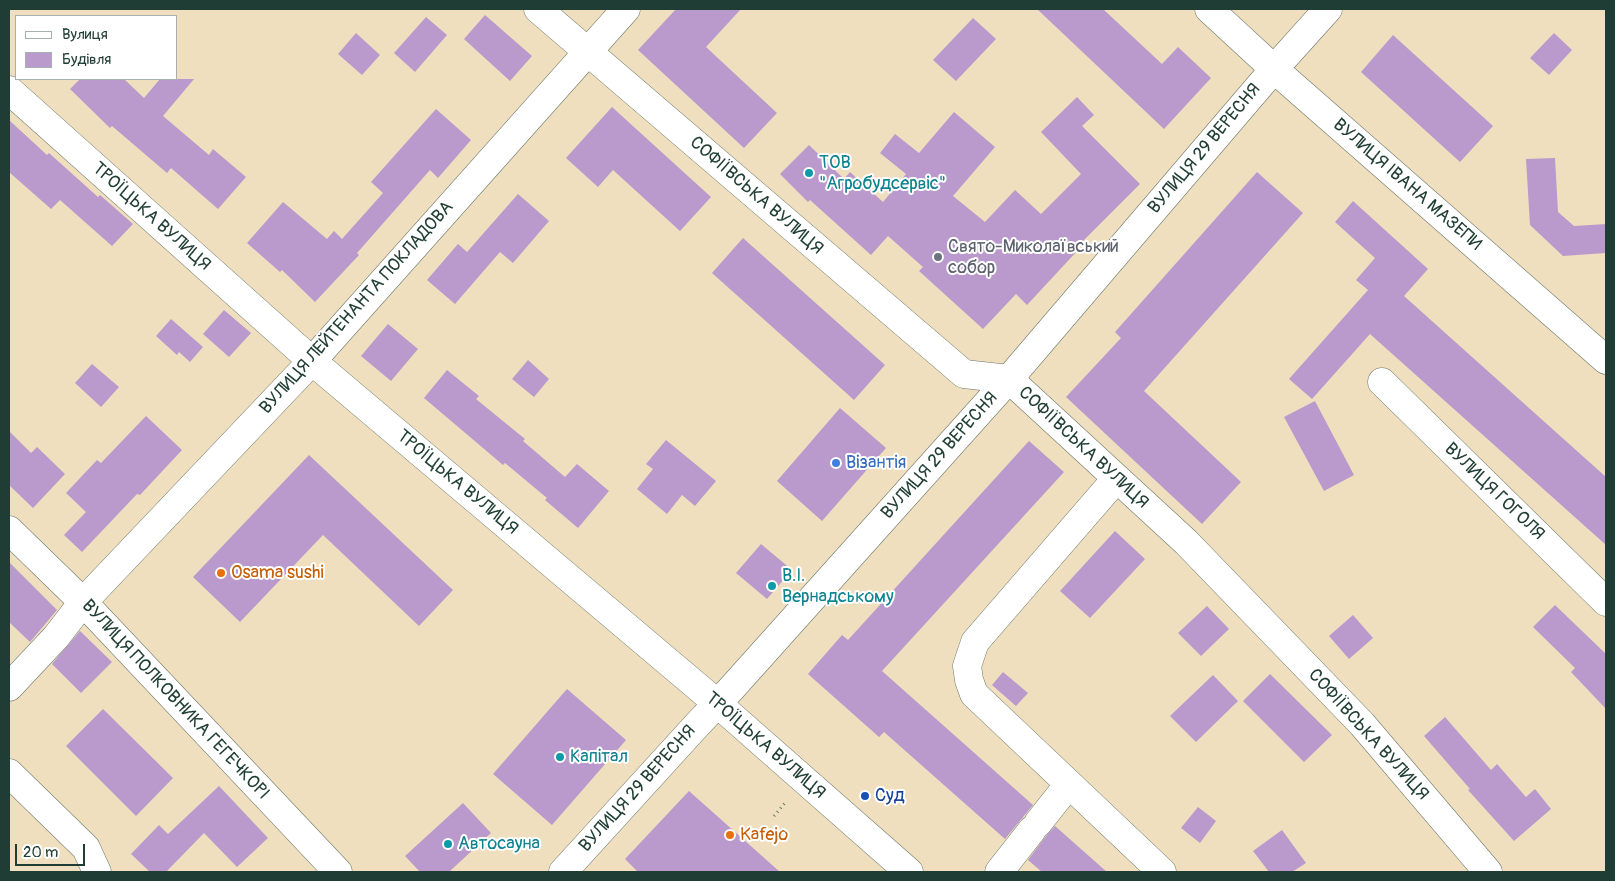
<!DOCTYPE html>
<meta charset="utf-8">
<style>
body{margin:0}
#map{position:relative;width:1615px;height:881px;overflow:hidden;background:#f0dfbf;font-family:Pangolin,sans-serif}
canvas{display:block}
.frame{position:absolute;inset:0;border:10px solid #1f3d34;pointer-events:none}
.legend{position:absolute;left:15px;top:15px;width:162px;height:65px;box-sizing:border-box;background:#fff;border:1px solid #a5b1ae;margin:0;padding:6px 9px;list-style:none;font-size:15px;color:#1f3d34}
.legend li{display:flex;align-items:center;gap:10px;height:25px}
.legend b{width:25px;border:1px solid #a5b1ae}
.scale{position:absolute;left:15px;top:844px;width:70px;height:22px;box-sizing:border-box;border:2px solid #1f3d34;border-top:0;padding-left:6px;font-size:15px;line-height:18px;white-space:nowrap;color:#1f3d34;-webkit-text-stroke:4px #fff;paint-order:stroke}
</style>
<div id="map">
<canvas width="1615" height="881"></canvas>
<div class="frame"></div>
<ul class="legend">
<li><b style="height:6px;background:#fff"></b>Вулиця</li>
<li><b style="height:14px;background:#ba99cc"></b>Будівля</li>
</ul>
<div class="scale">20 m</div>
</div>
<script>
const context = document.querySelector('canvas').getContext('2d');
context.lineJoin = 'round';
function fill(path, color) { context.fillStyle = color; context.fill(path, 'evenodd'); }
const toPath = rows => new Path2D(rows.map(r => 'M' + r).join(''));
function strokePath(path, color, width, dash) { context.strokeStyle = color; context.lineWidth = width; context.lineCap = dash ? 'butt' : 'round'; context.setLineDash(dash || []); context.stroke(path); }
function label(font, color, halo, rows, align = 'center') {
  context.font = font + ' Pangolin,sans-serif'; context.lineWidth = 4; context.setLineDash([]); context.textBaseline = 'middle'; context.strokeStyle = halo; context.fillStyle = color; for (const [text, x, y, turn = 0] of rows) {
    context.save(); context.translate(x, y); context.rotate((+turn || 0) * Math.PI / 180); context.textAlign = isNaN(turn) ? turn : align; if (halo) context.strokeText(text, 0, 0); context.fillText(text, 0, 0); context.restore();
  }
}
fill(toPath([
 [676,9,741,9,706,47,777,113,744,148,638,50],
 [1037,9,1103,9,1162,64,1178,47,1211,78,1164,129],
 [485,15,532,56,510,81,464,39],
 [426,17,447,35,415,72,394,53],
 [973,18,996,39,956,81,933,60],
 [356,33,380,55,362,75,338,54],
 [1554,33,1572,50,1549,75,1530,58],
 [1393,35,1493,126,1460,162,1361,72],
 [80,79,124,79,144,98,160,79,194,79,163,116,209,155,213,149,246,177,218,209,171,168,167,173,112,126,110,128,70,89],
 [1077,97,1094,115,1082,126,1140,184,1077,247,1079,249,1027,305,1016,294,983,329,919,271,923,267,888,236,871,255,810,200,808,202,780,174,809,145,844,179,850,172,883,202,906,174,880,153,895,134,919,153,954,112,995,147,953,196,985,222,1015,190,1041,214,1081,174,1041,132],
 [612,107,711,197,680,231,613,170,598,187,566,158],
 [436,109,471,140,438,178,430,170,357,253,359,255,315,302,282,270,280,272,247,243,283,202,327,239,334,231,342,239,383,193,371,182],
 [9,120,47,155,49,153,98,197,100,195,133,224,112,246,60,200,51,209,9,172],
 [1555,158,1558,212,1574,226,1606,224,1606,253,1563,256,1530,225,1526,159],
 [1257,172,1303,213,1144,391,1241,482,1202,524,1066,397,1121,338,1115,332],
 [518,194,549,221,513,263,500,252,455,304,427,280,458,244,467,252],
 [1353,201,1428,269,1404,296,1606,477,1606,545,1370,334,1312,399,1289,379,1368,290,1356,280,1375,258,1335,222],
 [743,238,885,365,854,400,712,273],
 [224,310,251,333,229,357,203,334],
 [171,319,203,347,190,362,179,352,177,355,156,336],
 [388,324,418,349,391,381,361,356],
 [528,360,549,379,534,397,512,379],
 [92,364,119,387,101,407,75,383],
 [447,370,479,396,476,399,525,439,523,441,565,477,577,464,609,491,578,528,545,500,547,498,505,463,503,465,424,398],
 [1315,401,1354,475,1324,491,1284,417],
 [840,408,886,448,822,521,777,481],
 [146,416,182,450,140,495,137,494,82,552,64,535,86,512,66,493,97,460,101,463],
 [9,431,31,453,37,447,65,474,33,508,9,485],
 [666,440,716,481,695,506,682,495,667,514,637,489,653,469,646,464],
 [1029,441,1064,472,882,671,1033,805,1005,839,884,732,879,737,808,674,842,635,848,640],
 [309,455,453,590,419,626,323,535,240,622,193,577],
 [1115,531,1145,559,1090,618,1060,591],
 [761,544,792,570,767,599,736,573],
 [9,562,57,610,30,642,9,622],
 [1555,605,1606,654,1606,709,1571,672,1575,668,1533,627],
 [1207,606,1229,629,1201,656,1178,633],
 [1353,615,1373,638,1349,659,1329,636],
 [80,631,112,662,81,693,52,664],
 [1003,672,1028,693,1016,706,992,685],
 [1270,674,1332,735,1304,762,1243,701],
 [1213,675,1238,701,1196,742,1170,716],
 [567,689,626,740,552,825,493,774],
 [103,709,173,778,136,816,66,746],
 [1445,717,1491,770,1497,764,1526,797,1535,789,1551,809,1514,841,1468,790,1470,789,1424,736],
 [219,786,268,838,237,867,204,833,166,872,150,872,131,854,159,825,168,834],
 [689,791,780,872,638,872,625,859],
 [463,803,491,833,449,872,420,872,405,856],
 [1198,807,1216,821,1200,843,1181,828],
 [1055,826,1107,872,1042,872,1028,860,1046,836],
 [1282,830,1306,863,1292,872,1269,872,1253,851]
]), '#ba99cc');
const minor = toPath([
 [538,9,964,374,1009,379,1186,542,1362,724,1488,872],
 [1209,9,1274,69,1606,360],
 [1382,382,1606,602],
 [1116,479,975,642,967,666,969,680,974,694,1162,872],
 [9,530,83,602,338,872],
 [9,687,56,637,83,602,312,361,626,9],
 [9,773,86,848,97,872],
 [1038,823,1069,784],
 [563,872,696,726,731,689,1009,379,1274,69,1328,9],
 [999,872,1032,830]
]);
const major = toPath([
 [9,90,312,361,718,704,909,872]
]);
strokePath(minor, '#687665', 29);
strokePath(major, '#687665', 29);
strokePath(toPath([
 [774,816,785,803]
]), '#687665', 3, [1, 4]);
strokePath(minor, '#fff', 28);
strokePath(major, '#fff', 28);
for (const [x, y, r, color] of [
 [809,173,5,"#0f9aa8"],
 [938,257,5,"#6b7280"],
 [836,463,5,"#3f7fe0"],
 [221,573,5,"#e8710a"],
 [772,586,5,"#0f9aa8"],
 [560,757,5,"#0f9aa8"],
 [865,796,5,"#1a4fb4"],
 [730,835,5,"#e8710a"],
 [448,844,5,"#0f9aa8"]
]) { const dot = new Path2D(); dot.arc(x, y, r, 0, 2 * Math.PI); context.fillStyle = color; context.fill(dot); strokePath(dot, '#fff', 2); }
label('18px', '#1f3d34', '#fff', [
 ["ВУЛИЦЯ 29 ВЕРЕСНЯ",1205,149,-50],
 ["ВУЛИЦЯ ІВАНА МАЗЕПИ",1407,185,41],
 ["СОФІЇВСЬКА ВУЛИЦЯ",756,196,41],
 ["ТРОЇЦЬКА ВУЛИЦЯ",151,217,42],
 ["ВУЛИЦЯ ЛЕЙТЕНАНТА ПОКЛАДОВА",357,308,-48],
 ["СОФІЇВСЬКА ВУЛИЦЯ",1083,448,43],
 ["ВУЛИЦЯ 29 ВЕРЕСНЯ",940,456,-48],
 ["ТРОЇЦЬКА ВУЛИЦЯ",457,483,40],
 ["ВУЛИЦЯ ГОГОЛЯ",1494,492,44],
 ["ВУЛИЦЯ ПОЛКОВНИКА ГЕГЕЧКОРІ",175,700,47],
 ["СОФІЇВСЬКА ВУЛИЦЯ",1368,735,48],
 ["ТРОЇЦЬКА ВУЛИЦЯ",765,746,41],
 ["ВУЛИЦЯ 29 ВЕРЕСНЯ",638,789,-48]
]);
label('18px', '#0d838f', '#fff', [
 ["ТОВ",819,163],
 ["\"Агробудсервіс\"",819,184],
 ["В.І.",782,576],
 ["Вернадському",782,597],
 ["Капітал",570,757],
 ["Автосауна",458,844]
], 'left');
label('18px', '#5b616d', '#fff', [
 ["Свято-Миколаївський",948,247],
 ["собор",948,268]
], 'left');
label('18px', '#366cbe', '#fff', [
 ["Візантія",846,463]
], 'left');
label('18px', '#c56008', '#fff', [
 ["Osama sushi",231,573],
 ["Kafejo",740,835]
], 'left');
label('18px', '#164399', '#fff', [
 ["Суд",875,796]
], 'left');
</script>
